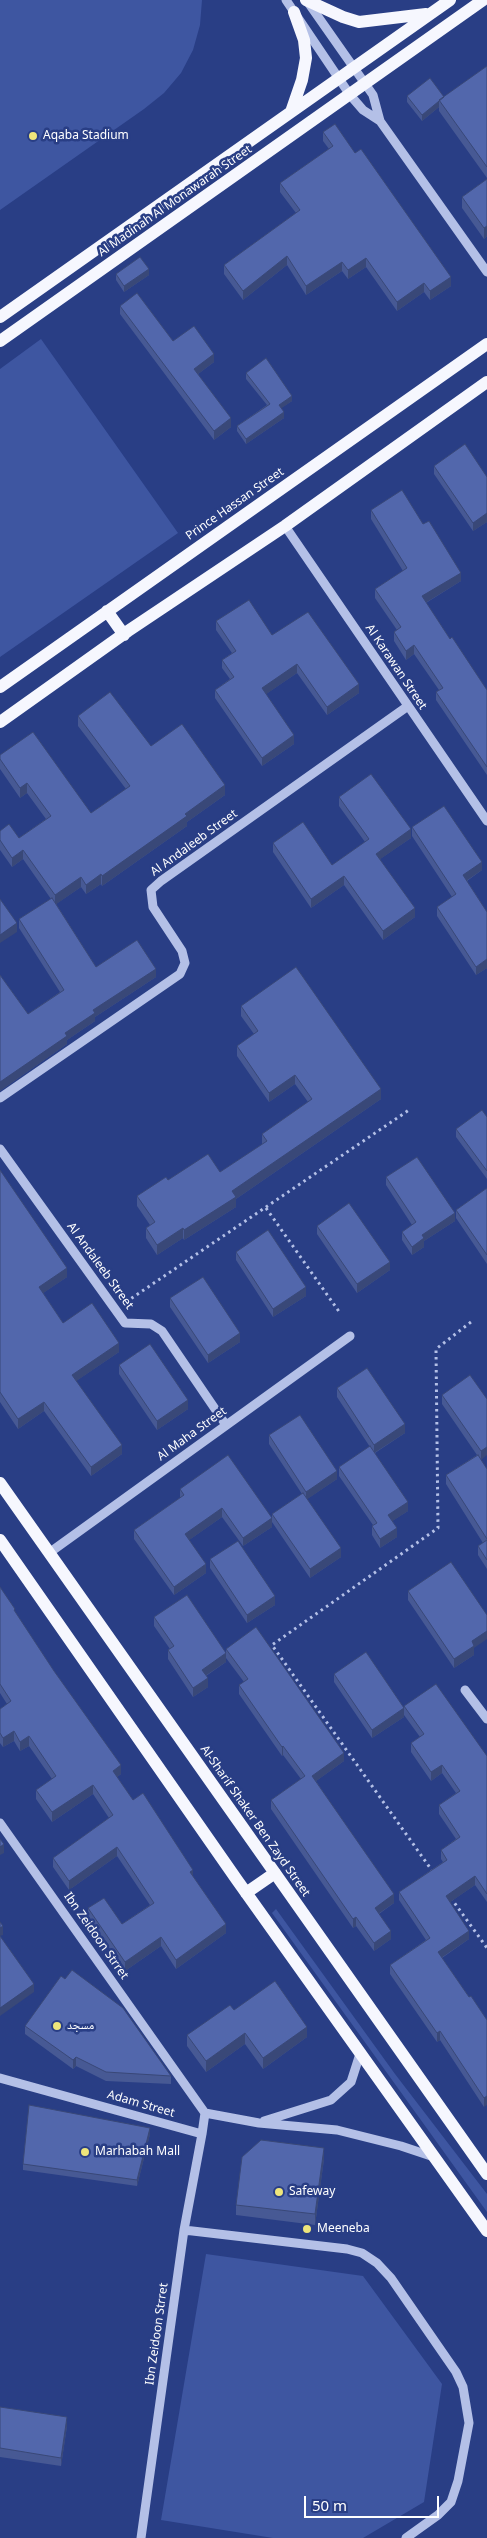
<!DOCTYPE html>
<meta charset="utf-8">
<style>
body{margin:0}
#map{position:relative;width:487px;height:2538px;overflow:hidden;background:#293e85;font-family:"Noto Sans",sans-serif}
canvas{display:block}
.scale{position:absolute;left:304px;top:2496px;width:135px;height:22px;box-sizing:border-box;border:2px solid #fff;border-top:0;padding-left:6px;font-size:15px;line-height:18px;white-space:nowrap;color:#fff;-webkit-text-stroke:4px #293e85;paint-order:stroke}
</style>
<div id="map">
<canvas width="487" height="2538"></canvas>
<div class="scale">50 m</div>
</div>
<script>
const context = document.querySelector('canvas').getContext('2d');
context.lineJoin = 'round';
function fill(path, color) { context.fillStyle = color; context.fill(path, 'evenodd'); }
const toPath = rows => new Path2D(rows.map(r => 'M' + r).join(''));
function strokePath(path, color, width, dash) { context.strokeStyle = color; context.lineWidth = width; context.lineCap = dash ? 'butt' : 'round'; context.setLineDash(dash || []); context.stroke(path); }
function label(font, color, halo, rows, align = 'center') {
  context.font = font + ' "Noto Sans","Noto Naskh Arabic",sans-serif'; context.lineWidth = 5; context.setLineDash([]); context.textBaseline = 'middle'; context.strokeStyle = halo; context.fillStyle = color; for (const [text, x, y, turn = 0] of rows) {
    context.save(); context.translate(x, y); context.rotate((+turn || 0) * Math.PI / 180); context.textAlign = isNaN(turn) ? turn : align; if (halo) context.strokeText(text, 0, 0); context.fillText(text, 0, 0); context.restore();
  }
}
fill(toPath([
 [0,0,202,0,200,25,193,50,181,73,164,93,144,109,0,210],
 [41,339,178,533,0,657,0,369],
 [276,1909,395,2074,487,2194,487,2212,272,1913],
 [206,2254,363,2276,442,2384,424,2502,363,2538,273,2538,161,2520]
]), '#3e56a1');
strokePath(toPath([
 [266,1208,340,1313],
 [126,1302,409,1110],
 [433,1872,272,1645,438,1528,436,1349,471,1322],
 [451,1898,487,1948]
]), '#b4c0e7', 3, [2.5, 4]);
strokePath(toPath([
 [286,0,350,95,363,110,380,121,487,272],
 [307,1,373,95,380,121],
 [285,526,487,821],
 [0,1098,180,974,185,963,182,951,153,907,151,890,161,881,408,706],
 [0,1149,125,1323,151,1324,162,1331,226,1425],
 [49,1553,350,1336],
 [465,1690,487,1719],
 [0,1823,205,2113],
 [0,2078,202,2134,205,2113,259,2123,337,2130,401,2146,434,2157],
 [264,2121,331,2100,351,2082,360,2054],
 [184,2230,347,2249,362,2253,377,2263,391,2278,456,2372,463,2387,469,2423,458,2481,451,2502,438,2515,406,2538],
 [141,2538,184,2230,202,2134]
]), '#b4c0e7', 9);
strokePath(toPath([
 [306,0,343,17,359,22,426,14],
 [291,112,302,80,306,58,304,40,294,12],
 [0,317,450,0],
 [0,341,483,0],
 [107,611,124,635],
 [0,687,487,344],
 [0,722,128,631,285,526,487,382],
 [0,1483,487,2174],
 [0,1540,237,1880,487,2231],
 [246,1893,275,1873]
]), '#f6f7fe', 12);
fill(toPath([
 [487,66,487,178,439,111,439,107,422,121,407,102,407,96,444,97],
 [323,132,355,153,451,286,430,300,424,292,397,311,366,267,348,279,342,271,306,295,287,265,243,300,224,274,224,265,296,213,280,192,280,183,329,149,323,141],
 [487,179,487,236,484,239,462,208,462,197],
 [116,274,149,275,124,292,116,280],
 [120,306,173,341,214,362,198,374,231,427,214,440,120,314],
 [246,373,292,401,281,408,284,418,246,444,237,431,237,426,267,405,246,379],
 [434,466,487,477,487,522,473,531,434,474],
 [371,510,423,524,461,581,426,603,450,639,487,690,487,775,436,700,436,692,439,690,414,654,406,660,394,641,394,632,397,630,375,598,375,589,403,571,371,519],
 [216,621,272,635,359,693,327,715,297,673,266,694,294,744,262,766,215,698,215,690,230,679,222,668,222,660,232,653,216,630],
 [78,716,151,746,225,795,187,822,187,826,102,886,101,884,86,894,81,887,56,904,96,967,156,977,95,1017,95,1021,67,1040,67,1044,0,1091,0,975,28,1014,60,992,19,928,19,919,51,899,23,859,12,867,0,850,0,831,19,838,46,819,27,793,20,798,0,769,0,759,91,813,126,789,78,726],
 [339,797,411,838,380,859,415,917,383,940,344,885,311,908,273,852,273,843,332,865,365,842,339,806],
 [412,827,482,870,467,881,487,912,487,968,476,975,437,916,437,907,452,897,412,836],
 [241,1006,381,1099,236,1199,236,1207,184,1240,183,1238,157,1255,146,1238,146,1228,150,1225,137,1206,137,1196,168,1180,220,1172,262,1145,262,1134,308,1102,295,1084,269,1102,237,1056,237,1046,254,1034,241,1016],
 [487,1117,487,1179,456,1137,456,1129],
 [0,1170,67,1277,43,1293,63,1323,119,1352,76,1381,122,1454,91,1476,44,1411,18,1429,0,1402],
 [386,1177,455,1221,424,1241,424,1247,412,1255,402,1240,402,1232,412,1225,386,1185],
 [487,1188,487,1264,456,1218,456,1210],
 [317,1226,390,1270,357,1293,317,1234],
 [236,1252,306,1296,273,1317,236,1260],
 [170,1298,240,1342,208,1363,170,1307],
 [119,1365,188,1409,157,1430,119,1374],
 [337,1388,405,1433,375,1453,408,1511,392,1521,397,1537,380,1548,372,1535,372,1526,373,1525,339,1476,339,1467,370,1447,337,1397],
 [442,1395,487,1399,481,1460,487,1469,487,1569,478,1555,478,1546,483,1543,446,1484,446,1475,477,1455,442,1404],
 [269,1435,337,1479,307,1499,341,1557,310,1578,272,1522,272,1514,302,1494,269,1444],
 [180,1489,272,1527,243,1546,222,1517,189,1540,206,1573,174,1595,134,1539,134,1530,180,1498],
 [210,1559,275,1605,247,1623,210,1568],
 [0,1587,15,1613,121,1774,117,1777,133,1800,193,1878,226,1933,176,1969,161,1946,125,1971,88,1917,88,1908,122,1924,150,1905,117,1856,69,1890,53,1867,53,1858,109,1818,93,1794,52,1822,36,1799,36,1790,52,1779,29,1746,20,1751,14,1741,3,1747,0,1743,0,1709,7,1704,0,1693],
 [408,1591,474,1648,474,1655,454,1668,408,1600],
 [154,1617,226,1653,226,1649,344,1761,316,1781,394,1903,379,1914,391,1939,374,1951,356,1926,353,1928,271,1809,271,1800,301,1779,283,1755,282,1756,239,1694,239,1685,244,1682,226,1658,226,1662,206,1676,208,1687,193,1697,168,1659,168,1650,170,1649,154,1626],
 [334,1674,404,1717,372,1738,334,1682],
 [404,1706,487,1756,487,1902,475,1885,450,1902,469,1939,442,1958,469,1997,487,2020,484,2107,440,2040,437,2042,390,1974,390,1965,426,1940,399,1900,399,1892,443,1862,441,1859,441,1850,456,1839,439,1814,439,1805,456,1793,442,1773,431,1781,411,1752,411,1743,420,1737,404,1715],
 [234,2010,307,2037,263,2069,245,2044,206,2072,187,2046,187,2035],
 [25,2026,171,2076,171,2084,106,2081,76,2066,73,2069,25,2034],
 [150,2134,137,2186,23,2170,23,2164],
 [324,2159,315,2225,236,2215,236,2205],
 [0,2407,67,2426,61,2466,0,2457]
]), '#475994');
fill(toPath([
 [439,101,439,107,422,121,422,115],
 [487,226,487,236,484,239,484,228],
 [287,256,287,265,243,300,243,291],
 [366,258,366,267,348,279,348,270],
 [342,262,342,271,306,295,306,286],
 [149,269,149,275,124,292,124,286],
 [451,277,451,286,430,300,430,291],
 [424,283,424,292,397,311,397,302],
 [214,354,214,362,194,377,194,369],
 [292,396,292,401,279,410,279,405],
 [284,412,284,418,246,444,246,439],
 [231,418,231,427,214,440,214,431],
 [487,513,487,522,473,531,473,523],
 [461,573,461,581,422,605,422,596],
 [414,645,414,654,406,660,406,651],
 [297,664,297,673,262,697,262,688],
 [359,684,359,693,327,715,327,707],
 [294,735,294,744,262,766,262,758],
 [27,783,27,793,20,798,20,788],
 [225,785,225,795,187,822,187,826,102,886,102,876,185,814],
 [411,829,411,838,376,862,376,854],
 [23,850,23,859,12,867,12,858],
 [482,862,482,870,463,883,463,875],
 [101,874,101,884,86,894,86,885],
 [344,876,344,885,311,908,311,899],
 [81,877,81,887,55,905,55,895],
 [415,908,415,917,383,940,383,931],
 [17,923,17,932,0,943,0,935],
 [487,959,487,968,476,975,476,967],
 [156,969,156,977,95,1017,95,1021,67,1040,67,1044,0,1091,0,1082,65,1033,93,1010],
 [295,1075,295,1084,269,1102,269,1093],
 [381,1089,381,1099,236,1199,236,1207,184,1240,184,1230,232,1191],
 [455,1213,455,1221,424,1241,424,1247,412,1255,412,1247,422,1235],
 [183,1228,183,1238,157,1255,157,1245],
 [390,1262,390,1270,357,1293,357,1284],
 [67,1268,67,1277,39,1296,39,1287],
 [306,1287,306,1296,273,1317,273,1309],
 [240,1333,240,1342,208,1363,208,1355],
 [119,1343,119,1352,72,1384,72,1375],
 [188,1400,188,1409,157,1430,157,1421],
 [44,1402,44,1411,18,1429,18,1419],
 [405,1424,405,1433,374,1453,374,1445],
 [122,1445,122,1454,91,1476,91,1467],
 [487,1447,487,1455,481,1460,481,1451],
 [337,1471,337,1479,306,1500,306,1492],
 [408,1502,408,1511,388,1524,388,1515],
 [222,1508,222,1517,185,1543,185,1534],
 [272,1518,272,1527,243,1546,243,1538],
 [397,1528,397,1537,380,1548,380,1539],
 [341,1548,341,1557,310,1578,310,1569],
 [206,1564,206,1573,174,1595,174,1587],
 [275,1596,275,1605,247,1623,247,1615],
 [487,1631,487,1639,474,1648,474,1655,454,1668,454,1659,472,1641],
 [226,1653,226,1662,202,1678,202,1670],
 [208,1678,208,1687,193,1697,193,1688],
 [404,1708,404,1717,372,1738,372,1730],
 [14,1731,14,1741,3,1747,3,1738],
 [29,1736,29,1746,20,1751,20,1742],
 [283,1746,283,1755,282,1756,282,1747],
 [344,1753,344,1761,312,1784,312,1776],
 [121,1765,121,1774,113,1780,113,1771],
 [442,1765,442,1773,431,1781,431,1772],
 [93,1785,93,1794,52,1822,52,1812],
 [4,1844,4,1853,0,1855,0,1847],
 [117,1847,117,1856,69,1890,69,1881],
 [193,1870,193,1879,190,1872],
 [475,1876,475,1885,446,1905,446,1896],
 [394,1894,394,1903,375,1916,375,1908],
 [356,1917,356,1926,353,1928,353,1919],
 [226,1924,226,1933,176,1969,176,1960],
 [3,1926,3,1935,0,1936,0,1928],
 [391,1931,391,1939,374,1951,374,1943],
 [469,1931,469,1939,438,1960,438,1952],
 [161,1937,161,1946,125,1971,125,1962],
 [34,1984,34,1992,0,2016,0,2008],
 [307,2027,307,2037,263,2069,263,2058],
 [440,2031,440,2040,437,2042,437,2033],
 [245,2033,245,2044,206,2072,206,2061],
 [76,2057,76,2066,73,2069,73,2060],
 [487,2096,487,2105,484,2107,484,2098],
 [150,2128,150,2134,137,2186,137,2180],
 [324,2148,324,2159,315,2225,315,2214],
 [67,2417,67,2426,61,2466,61,2458]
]), '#394878');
const building = toPath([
 [487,66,487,167,439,100,487,66],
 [430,78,444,97,422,115,407,96,430,78],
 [335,124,355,153,361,149,451,277,430,291,424,283,397,302,366,258,348,270,342,262,306,286,287,256,243,291,224,265,300,210,280,183,333,146,323,132,335,124],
 [487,179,487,226,484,228,462,197,487,179],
 [140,257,149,269,124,286,116,274,140,257],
 [137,293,173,341,194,326,214,354,194,369,231,418,214,431,120,306,137,293],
 [266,358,292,396,279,405,284,412,246,439,237,426,270,404,246,373,266,358],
 [465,444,487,477,487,513,473,523,434,466,465,444],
 [402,490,423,524,429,521,461,573,422,596,450,639,452,637,487,690,487,767,436,692,443,688,414,645,406,651,394,632,401,627,375,589,407,568,371,510,402,490],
 [249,600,272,635,308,612,359,684,327,707,297,664,262,688,294,735,262,758,215,690,234,677,222,660,236,651,216,621,249,600],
 [110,692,151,746,182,724,225,785,185,814,187,816,102,876,101,874,86,885,81,877,55,895,23,850,12,858,0,840,0,831,9,824,19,838,51,816,27,783,20,788,0,759,0,755,33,732,91,813,130,786,78,716,110,692],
 [371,774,411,829,376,854,415,908,383,931,344,876,311,899,273,843,303,822,332,865,369,839,339,797,371,774],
 [444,806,482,862,463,875,487,912,487,959,476,967,437,907,456,894,412,827,444,806],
 [52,898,96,967,137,940,156,969,93,1010,95,1013,65,1033,67,1036,0,1082,0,975,28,1014,64,990,19,919,52,898],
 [0,899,17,923,0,935,0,899],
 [296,967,381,1089,232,1191,236,1197,184,1230,183,1228,157,1245,146,1228,155,1222,137,1196,166,1177,168,1180,208,1154,220,1172,267,1141,262,1134,312,1099,295,1075,269,1093,237,1046,258,1031,241,1006,296,967],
 [482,1110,487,1117,487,1171,456,1129,482,1110],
 [417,1157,455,1213,422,1235,424,1238,412,1247,402,1232,416,1222,386,1177,417,1157],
 [0,1170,67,1268,39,1287,63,1323,92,1303,119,1343,72,1375,122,1445,91,1467,44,1402,18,1419,0,1392,0,1170],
 [487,1188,487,1255,456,1210,487,1188],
 [349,1203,390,1262,357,1284,317,1226,349,1203],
 [268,1230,306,1287,273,1309,236,1252,268,1230],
 [203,1277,240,1333,208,1355,170,1298,203,1277],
 [150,1344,188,1400,157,1421,119,1365,150,1344],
 [367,1368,405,1424,374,1445,337,1388,367,1368],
 [470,1375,487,1399,487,1447,481,1451,442,1395,470,1375],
 [300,1415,337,1471,306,1492,269,1435,300,1415],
 [370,1446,408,1502,388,1515,397,1528,380,1539,372,1526,377,1523,339,1467,370,1446],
 [228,1455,272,1518,243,1538,222,1508,185,1534,206,1564,174,1587,134,1530,184,1495,180,1489,228,1455],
 [478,1455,487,1469,487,1539,446,1475,478,1455],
 [303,1493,341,1548,310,1569,272,1514,303,1493],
 [487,1540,487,1560,478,1546,487,1540],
 [238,1541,275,1596,247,1615,210,1559,238,1541],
 [451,1562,487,1615,487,1631,472,1641,474,1646,454,1659,408,1591,451,1562],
 [0,1587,15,1609,14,1610,54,1671,121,1765,113,1771,133,1800,143,1793,193,1870,190,1872,226,1924,176,1960,161,1937,125,1962,88,1908,104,1898,122,1924,154,1903,117,1847,69,1881,53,1858,113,1815,93,1785,52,1812,36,1790,56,1776,29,1736,20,1742,14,1731,3,1738,0,1733,0,1709,11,1701,0,1684,0,1587],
 [187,1595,226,1653,202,1670,208,1678,193,1688,168,1650,174,1646,154,1617,187,1595],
 [256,1627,344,1753,312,1776,394,1894,375,1908,391,1931,374,1943,356,1917,353,1919,271,1800,305,1776,283,1746,282,1747,239,1685,248,1679,226,1649,256,1627],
 [366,1652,404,1708,372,1730,334,1674,366,1652],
 [436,1684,487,1756,487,1894,475,1876,446,1896,469,1931,438,1952,469,1997,471,1996,487,2020,487,2096,484,2098,440,2031,437,2033,390,1965,430,1938,399,1892,447,1860,441,1850,460,1837,439,1805,460,1791,442,1765,431,1772,411,1743,424,1734,404,1706,436,1684],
 [0,1839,4,1844,0,1847,0,1839],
 [0,1922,3,1926,0,1928,0,1922],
 [0,1936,34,1984,0,2008,0,1936],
 [72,1970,123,2008,171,2076,106,2072,76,2057,73,2060,25,2026,61,1976,65,1979,72,1970],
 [275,1981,307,2027,263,2058,245,2033,206,2061,187,2035,230,2005,234,2010,275,1981],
 [29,2105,150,2128,137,2180,23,2164,29,2105],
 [261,2140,324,2148,315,2214,236,2205,242,2157,261,2140],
 [0,2407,67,2417,61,2458,0,2448,0,2407]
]);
fill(building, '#5267ac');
strokePath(building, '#394878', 1);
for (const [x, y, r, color] of [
 [33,136,5,"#eee57b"],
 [57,2026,5,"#eee57b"],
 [85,2152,5,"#eee57b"],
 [279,2192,5,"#eee57b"],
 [307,2229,5,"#eee57b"]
]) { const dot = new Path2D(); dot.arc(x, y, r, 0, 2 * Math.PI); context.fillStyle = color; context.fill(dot); strokePath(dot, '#293e85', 2); }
label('12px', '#fff', '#293e85', [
 ["Aqaba Stadium",43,136],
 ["مسجد",67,2026],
 ["Marhabah Mall",95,2152],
 ["Safeway",289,2192],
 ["Meeneba",317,2229]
], 'left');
label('12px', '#fff', '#293e85', [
 ["Al Madinah Al Monawarah Street",175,201,-35],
 ["Prince Hassan Street",235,504,-35],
 ["Al Karawan Street",396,667,56],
 ["Al Andaleeb Street",194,843,-36],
 ["Al Andaleeb Street",100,1266,54],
 ["Al Maha Street",192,1434,-36],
 ["Al-Sharif Shaker Ben Zayd Street",255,1821,55],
 ["Ibn Zeidoon Strret",96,1936,55],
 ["Adam Street",141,2104,16],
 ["Ibn Zeidoon Strret",157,2334,-82]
]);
</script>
